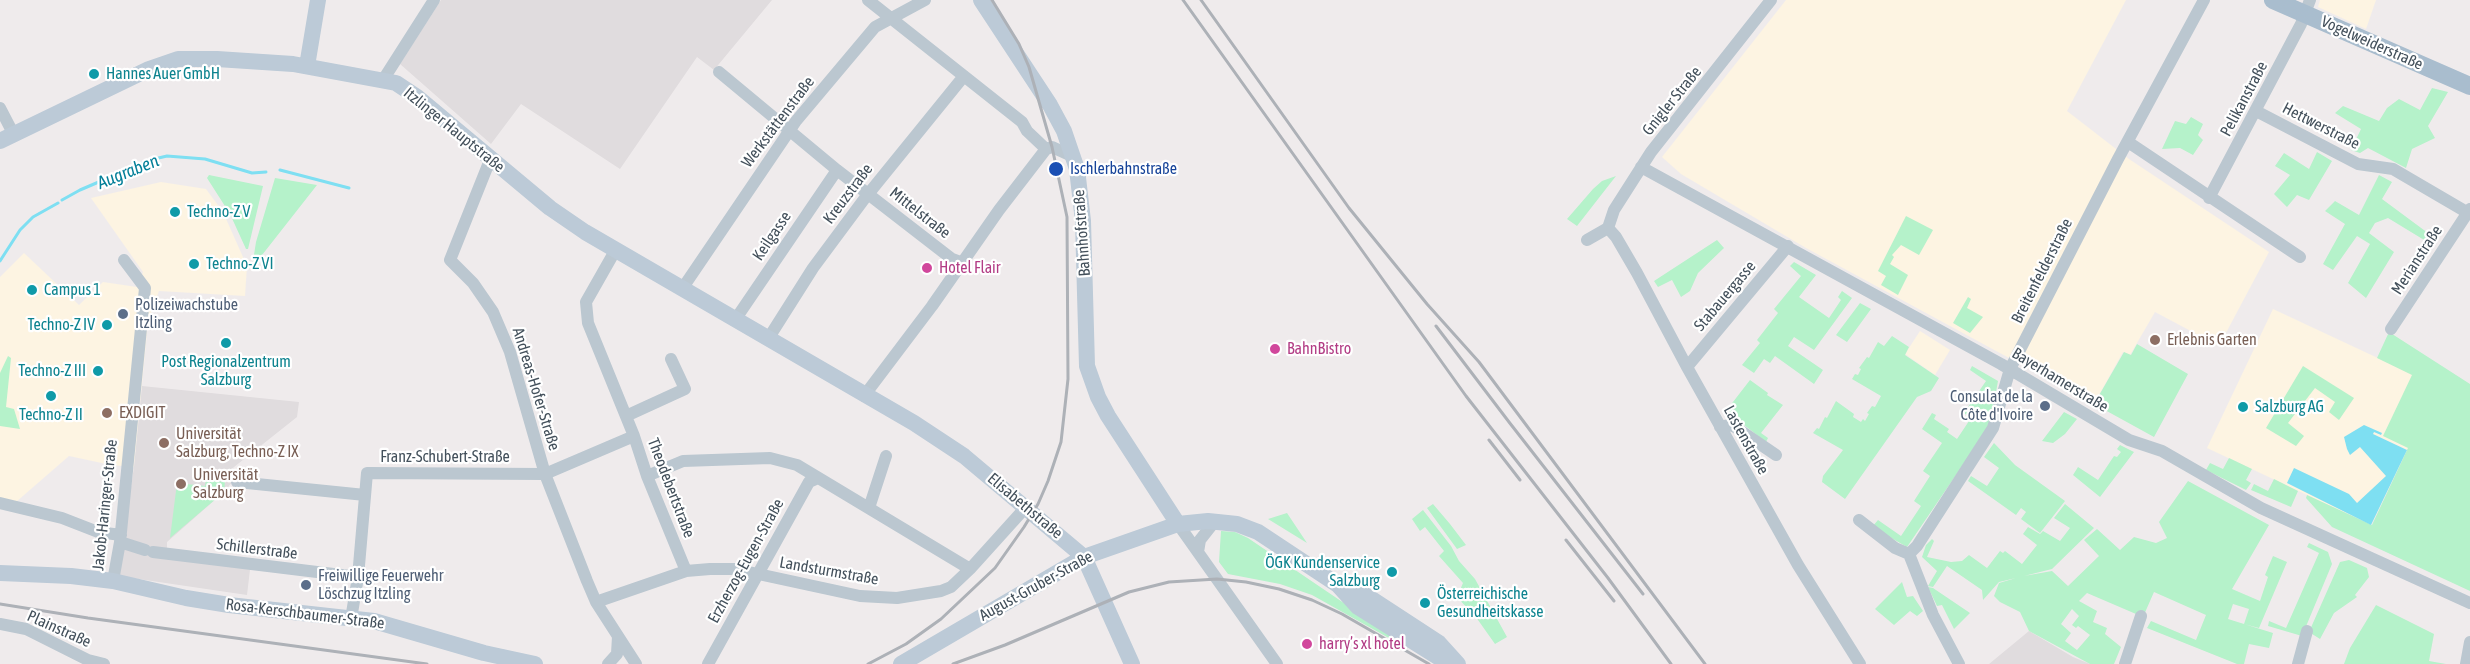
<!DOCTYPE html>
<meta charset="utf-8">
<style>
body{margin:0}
canvas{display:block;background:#efebec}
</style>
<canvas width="2470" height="664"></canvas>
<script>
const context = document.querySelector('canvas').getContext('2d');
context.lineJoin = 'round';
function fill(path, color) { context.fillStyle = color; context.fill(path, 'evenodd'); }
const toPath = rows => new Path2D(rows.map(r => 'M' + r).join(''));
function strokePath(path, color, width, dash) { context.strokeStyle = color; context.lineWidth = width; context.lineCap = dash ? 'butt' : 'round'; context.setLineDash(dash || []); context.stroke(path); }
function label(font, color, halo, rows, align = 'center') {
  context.font = font + ' "Asap Condensed",sans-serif'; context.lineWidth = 4.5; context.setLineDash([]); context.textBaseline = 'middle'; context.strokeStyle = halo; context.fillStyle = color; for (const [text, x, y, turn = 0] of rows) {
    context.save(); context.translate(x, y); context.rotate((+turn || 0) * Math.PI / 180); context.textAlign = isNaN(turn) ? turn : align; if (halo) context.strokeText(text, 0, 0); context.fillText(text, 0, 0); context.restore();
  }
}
fill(toPath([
 [1786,0,2126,0,2067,111,2129,159,2269,252,2219,346,2155,312,2130,355,2123,352,2094,404,1806,248,1681,174,1662,157],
 [2320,0,2376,0,2366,29,2318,7],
 [161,182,206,189,223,212,247,266,245,296,159,291,148,322,134,467,111,465,69,456,16,502,0,499,0,277,24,253,79,305,103,282,137,287,143,272,91,198],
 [2273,309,2412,374,2408,448,2371,525,2207,448],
 [1920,331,1950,350,1935,375,1905,354]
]), '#fdf4e2');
fill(toPath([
 [441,0,772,0,714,70,697,57,620,169,521,104,491,144,400,64],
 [142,386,299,402,297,417,224,475,236,477,225,491,167,542,167,549,251,561,247,595,118,576,134,467],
 [2029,631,2073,657,2090,664,1989,664]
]), '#e0dcde');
fill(toPath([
 [2432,88,2448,92,2428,126,2435,138,2412,149,2406,168,2368,148,2360,153,2351,150,2361,129,2335,113,2343,106,2379,121,2387,108,2399,99,2420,110],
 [2191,117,2203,124,2198,135,2203,140,2193,155,2180,148,2162,149,2175,121,2186,124],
 [2317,152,2332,161,2309,200,2297,195,2287,207,2274,194,2290,175,2275,166,2284,153,2309,169],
 [209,175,263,186,248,249,246,249,230,214,207,178],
 [2379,175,2392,182,2382,199,2436,239,2434,246,2388,218,2375,223,2369,233,2394,252,2366,298,2348,283,2370,244,2357,236,2333,270,2323,264,2345,224,2325,211,2335,201,2359,215],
 [1616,176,1577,226,1567,219,1593,189,1602,181],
 [275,178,317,185,255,264,253,261,256,242],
 [1906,216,1933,230,1919,255,1901,245,1892,255,1894,257,1890,264,1908,275,1898,295,1881,285,1886,276,1878,271],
 [1717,240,1724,248,1698,273,1690,291,1681,297,1672,280,1658,287,1654,281],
 [1794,262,1816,275,1799,297,1829,318,1841,300,1838,297,1842,291,1852,298,1814,350,1794,337,1788,346,1823,370,1814,384,1775,356,1770,363,1764,359,1754,373,1742,365,1760,343,1757,340,1778,313,1774,309,1801,276,1790,266],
 [1968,297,1971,299,1967,308,1983,317,1970,333,1953,323],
 [1860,303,1871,309,1847,342,1836,335],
 [2389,332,2470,384,2470,591,2332,527,2306,498,2307,495,2372,525,2408,448,2383,436,2412,375,2377,358],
 [1892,336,1909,347,1905,355,1939,378,1931,391,1917,397,1845,499,1822,482,1823,476,1843,450,1813,433,1817,428,1819,429,1825,417,1827,418,1836,401,1854,414,1853,417,1861,422,1863,419,1865,421,1869,414,1867,413,1872,406,1875,407,1881,396,1852,379,1855,374,1858,375,1861,369,1859,368,1867,357,1869,358,1878,342,1884,346],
 [2137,344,2188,374,2154,437,2094,404,2124,352,2131,355],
 [8,356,11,358,6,407,14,409,20,429,0,426,0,373],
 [1972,366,1998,381,1990,425,1907,547,1872,527,1878,520,1901,536,1921,506,1914,501,1930,476,1923,471,1942,443,1922,429,1932,413,1936,415,1934,419,1949,429,1947,432,1957,439,1971,418,1964,413,1986,381,1970,370],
 [2303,366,2354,398,2339,420,2329,412,2335,402,2315,388,2288,423,2304,436,2296,446,2266,428],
 [1750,380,1768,393,1767,395,1783,405,1761,433,1768,438,1766,442,1726,411],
 [2064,412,2077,419,2065,434,2053,443,2042,441],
 [1994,443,2015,465,2065,501,2040,533,2021,519,2026,512,2021,508,2016,515,1968,481,1971,476,1987,486,1999,468,1984,457],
 [2120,445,2134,452,2100,497,2073,475,2078,467,2098,480,2114,456,2117,457,2121,452,2117,449],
 [2229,458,2252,469,2246,480,2251,483,2246,490,2206,470,2210,463,2223,469],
 [2274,479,2298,491,2291,507,2251,490,2254,484,2268,491],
 [206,480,225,482,224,492,170,538,177,483,205,486],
 [2188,481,2269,525,2232,589,2260,601,2268,577,2265,575,2273,556,2287,562,2259,628,2244,624,2249,609,2233,604,2228,619,2273,633,2269,648,2249,644,2244,664,2237,664,2147,628,2151,621,2196,640,2206,615,2154,592,2143,617,2087,593,2079,601,2097,611,2093,622,2107,628,2105,634,2121,647,2114,664,2090,664,2029,631,2020,612,2000,602,1994,596,1999,583,2016,578,1999,582,1983,600,1982,590,1947,566,1933,587,1928,586,1937,571,1922,557,1926,545,1932,539,1934,541,1927,557,1951,562,1962,561,1969,555,1987,568,2000,551,2003,553,2005,551,2022,564,2037,545,2023,534,2028,527,2040,534,2043,531,2060,541,2070,528,2054,518,2065,504,2094,528,2052,569,2024,576,2052,571,2068,586,2099,556,2084,540,2097,529,2120,550,2134,537,2156,543,2167,538,2159,522],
 [2072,609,2079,616,2072,625,2076,628,2078,626,2090,635,2077,650,2065,641,2071,633,2061,624],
 [1433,504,1450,524,1466,545,1457,549,1427,508],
 [1423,510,1451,546,1459,561,1475,579,1507,637,1495,644,1478,620,1457,597,1463,583,1439,556,1444,551,1425,527,1420,531,1412,519],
 [1287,513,1307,543,1268,519],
 [1221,531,1235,532,1248,538,1397,639,1396,642,1312,595,1280,584,1228,574,1219,562],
 [2309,543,2328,552,2332,564,2302,636,2268,626,2269,621,2286,628,2319,553,2307,547],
 [2349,560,2367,568,2369,577,2355,595,2357,597,2334,613,2320,639,2309,632,2340,562],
 [1902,582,1907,597,1913,596,1923,611,1917,616,1910,611,1894,625,1875,609],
 [1928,587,1933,588,1970,613,1954,629,1942,605,1937,606],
 [2376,605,2434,634,2429,661,2446,664,2344,664,2350,648]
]), '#b5f2ca');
fill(toPath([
 [2364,425,2382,433,2381,435,2374,432,2373,434,2407,450,2371,525,2287,483,2294,468,2349,494,2357,503,2386,476,2360,447,2350,455,2347,449,2344,437]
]), '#7edff2');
strokePath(toPath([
 [280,170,349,188],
 [62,200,80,190,150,160,167,156,205,159,252,173,266,172],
 [0,261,20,230,33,217,58,203]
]), '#7edff2', 3);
strokePath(toPath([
 [868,0,1022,122,1027,131,1046,149,1052,147,1072,156],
 [719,72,837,170,952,259,963,263],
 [383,80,434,0],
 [0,108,14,135],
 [2256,111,2358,164,2393,169,2470,214],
 [2128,142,2300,257],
 [490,160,450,260,473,283,493,312,510,352,545,474,587,581,596,602,636,664],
 [1641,167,2001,364,2129,440,2162,451,2261,508,2470,603],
 [2209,198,2301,24,2310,0],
 [1608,228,1616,237,1637,273,1687,367,1798,565,1860,664],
 [1608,228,1614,210,1651,152,1771,0],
 [1587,240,1608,228],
 [615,251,586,302,588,323,634,436,647,476,686,571],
 [682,289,796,121,875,27,925,0],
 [735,320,837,170],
 [2391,329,2470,209],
 [768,339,813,268,865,198,964,76],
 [1687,367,1788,246],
 [864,396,932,306,999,210,1046,149],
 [626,416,685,389,671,359],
 [1720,427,1730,425,1735,427,1776,455],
 [647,476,683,461,770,458,797,465,970,569],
 [237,482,365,495],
 [0,503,62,518,98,532,121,535],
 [869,508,886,456],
 [1859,520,1895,548,1909,554,1933,615,1959,664],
 [1178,524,1277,664],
 [120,542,145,550],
 [153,552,358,577],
 [1198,552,1200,540,1215,521],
 [1909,554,1917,546,1993,428,2010,369,2118,159,2204,0],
 [113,581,120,542,145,288,124,260],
 [596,602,686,571,710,569,735,569,860,596,897,598,941,591,951,587,970,569,1026,507],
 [351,619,358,577,367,473,545,474,634,436],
 [0,624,26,629,88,660,104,664],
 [608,664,617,654,618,636],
 [708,664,809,482,818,478],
 [2125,664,2141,616],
 [2298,664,2307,631],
 [2466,664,2470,642]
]), '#bbc7d0', 12);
strokePath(toPath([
 [981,0,1050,105,1064,131,1077,169,1083,221,1087,366,1098,397,1108,416,1178,524],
 [307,66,318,0],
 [0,141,149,69,178,59,217,59,293,64,396,83,417,97,550,208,585,232,914,423,964,456,1084,557,1132,664],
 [0,573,71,576,113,581,186,598,229,605,374,621,484,653,535,664],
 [1339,585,1364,594,1439,643,1458,664],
 [901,664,1084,557,1178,524,1208,521,1237,524,1258,532,1338,585,1358,607,1449,664]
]), '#bccad7', 16);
strokePath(toPath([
 [2273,0,2470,86]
]), '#a9bdce', 18);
strokePath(toPath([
 [1183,0,1466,396,1608,578,1671,664],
 [1201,0,1349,208,1427,304,1479,362,1705,664],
 [1436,326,1509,422,1643,594],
 [1489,440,1520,480],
 [1566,540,1614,601],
 [0,604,88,618,427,664],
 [868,664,906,644,941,619,995,568,1024,527,1038,504,1048,481,1061,442,1068,379,1067,217,1052,147,1029,67,1019,44,992,0],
 [953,664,1005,645,1129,592,1169,582,1217,579,1246,582,1279,589,1312,600,1342,614,1429,664]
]), '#adb1b7', 3);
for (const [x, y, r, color] of [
 [94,74,6,"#0f9aa8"],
 [1056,169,8,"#1a4fb4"],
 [175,212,6,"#0f9aa8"],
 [194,264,6,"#0f9aa8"],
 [927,268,6,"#d1479c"],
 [32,290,6,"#0f9aa8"],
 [123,314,6,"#5c6f8a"],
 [107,325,6,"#0f9aa8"],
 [2155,340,6,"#8d6e63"],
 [226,343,6,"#0f9aa8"],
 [1275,349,6,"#d1479c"],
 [98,371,6,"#0f9aa8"],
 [51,396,6,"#0f9aa8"],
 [2045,406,6,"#5c6f8a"],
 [2243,407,6,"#0f9aa8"],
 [107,413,6,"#8d6e63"],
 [164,443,6,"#8d6e63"],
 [181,484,6,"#8d6e63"],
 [1392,572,6,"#0f9aa8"],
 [306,585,6,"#5c6f8a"],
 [1425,603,6,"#0f9aa8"],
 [1307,644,6,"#d1479c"]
]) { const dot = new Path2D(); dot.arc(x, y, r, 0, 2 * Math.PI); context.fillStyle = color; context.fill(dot); strokePath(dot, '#fff', 2); }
label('16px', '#43505b', '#fff', [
 ["Vogelweiderstraße",2372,43,24],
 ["Pelikanstraße",2244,99,-62],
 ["Gnigler Straße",1672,101,-51],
 ["Werkstättenstraße",778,122,-53],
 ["Hettwerstraße",2321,126,27],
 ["Itzlinger Hauptstraße",454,130,39],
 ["Kreuzstraße",848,194,-53],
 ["Mittelstraße",920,213,38],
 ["Bahnhofstraße",1082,233,-94],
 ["Keilgasse",772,236,-56],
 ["Merianstraße",2417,260,-57],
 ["Breitenfelderstraße",2042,271,-63],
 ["Stabauergasse",1725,296,-50],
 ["Bayerhamerstraße",2060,380,31],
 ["Andreas-Hofer-Straße",536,389,73],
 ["Lastenstraße",1746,440,61],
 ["Franz-Schubert-Straße",445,457],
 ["Theodebertstraße",671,488,69],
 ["Jakob-Haringer-Straße",105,505,-84],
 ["Elisabethstraße",1025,506,40],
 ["Schillerstraße",257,549,7],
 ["Erzherzog-Eugen-Straße",746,561,-61],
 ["Landsturmstraße",829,571,10],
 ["August-Gruber-Straße",1036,586,-29],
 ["Rosa-Kerschbaumer-Straße",305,614,7],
 ["Plainstraße",59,629,24]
]);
label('16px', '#0d838f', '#fff', [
 ["Hannes Auer GmbH",106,74],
 ["Techno-Z V",187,212],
 ["Techno-Z VI",206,264],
 ["Campus 1",44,290],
 ["Techno-Z IV",95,325,"right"],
 ["Post Regionalzentrum",226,362,"center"],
 ["Salzburg",226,380,"center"],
 ["Techno-Z III",86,371,"right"],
 ["Salzburg AG",2255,407],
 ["Techno-Z II",51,415,"center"],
 ["ÖGK Kundenservice",1380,563,"right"],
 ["Salzburg",1380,581,"right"],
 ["Österreichische",1437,594],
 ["Gesundheitskasse",1437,612]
], 'left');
label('16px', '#164399', '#fff', [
 ["Ischlerbahnstraße",1070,169]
], 'left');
label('16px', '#b23c85', '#fff', [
 ["Hotel Flair",939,268],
 ["BahnBistro",1287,349],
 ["harry’s xl hotel",1319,644]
], 'left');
label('16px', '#4e5e75', '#fff', [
 ["Polizeiwachstube",135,305],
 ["Itzling",135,323],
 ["Consulat de la",2033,397,"right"],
 ["Côte d'Ivoire",2033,415,"right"],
 ["Freiwillige Feuerwehr",318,576],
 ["Löschzug Itzling",318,594]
], 'left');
label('16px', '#785e54', '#fff', [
 ["Erlebnis Garten",2167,340],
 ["EXDIGIT",119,413],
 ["Universität",176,434],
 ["Salzburg, Techno-Z IX",176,452],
 ["Universität",193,475],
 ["Salzburg",193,493]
], 'left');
label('italic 18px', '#037f98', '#fff', [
 ["Augraben",128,172,-22]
]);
</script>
